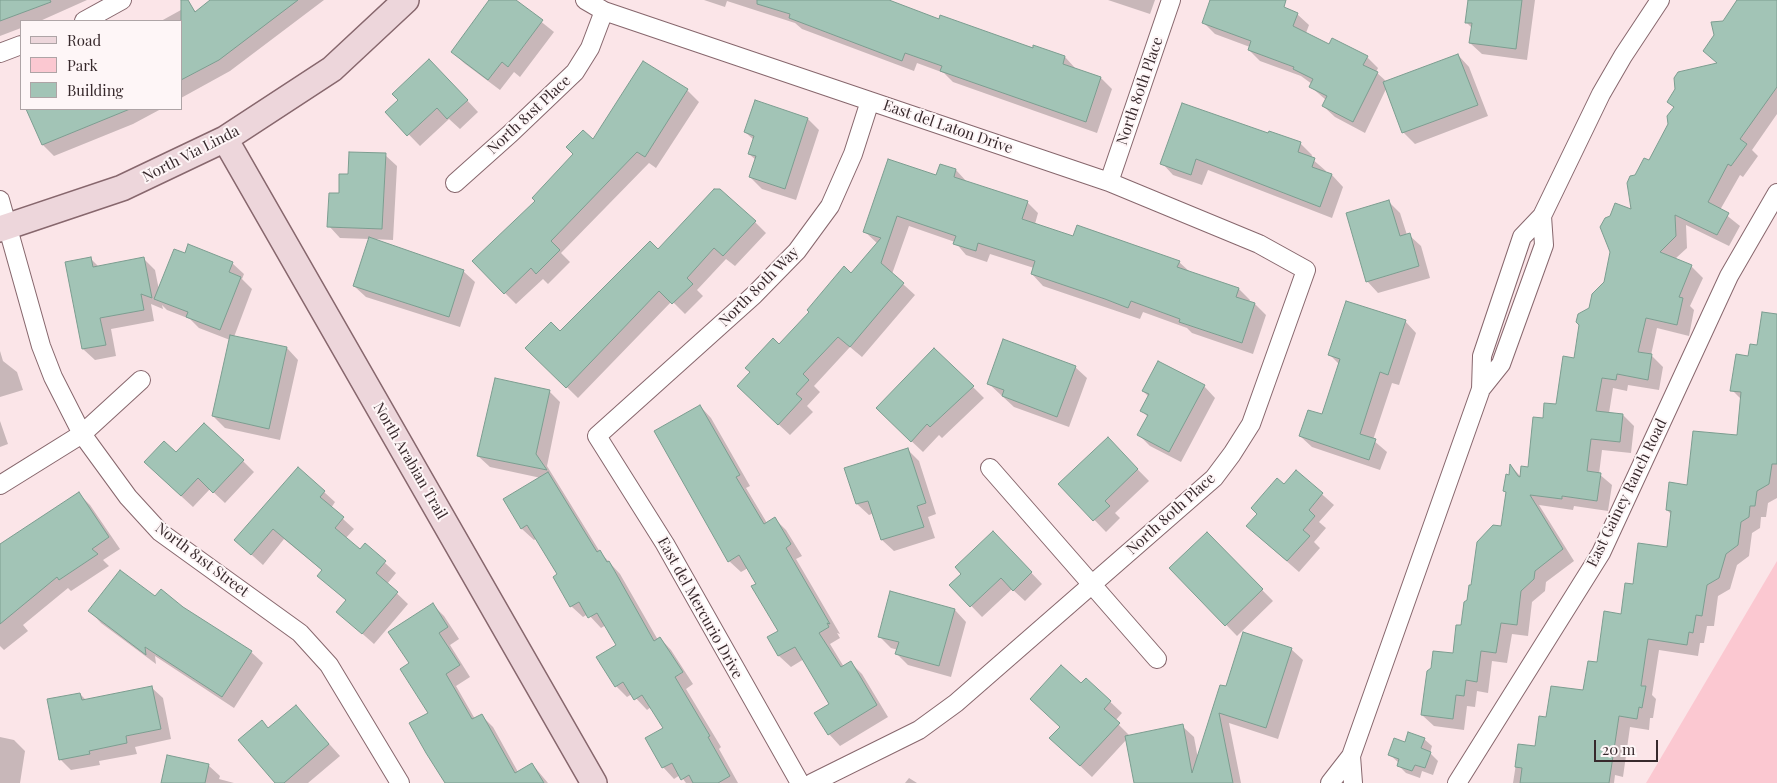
<!DOCTYPE html>
<style>
body{margin:0}
#map{position:relative;width:1777px;height:783px;overflow:hidden;background:#fbe5e8;font-family:"Playfair Display",serif}
canvas{display:block}
.legend{position:absolute;left:20px;top:20px;width:162px;height:90px;box-sizing:border-box;background:#fef6f7;border:1px solid #aea4a6;margin:0;padding:6px 9px;list-style:none;font-size:15px;color:#37292c}
.legend li{display:flex;align-items:center;gap:10px;height:25px}
.legend b{width:25px;border:1px solid #aea4a6}
.scale{position:absolute;left:1594px;top:740px;width:64px;height:22px;box-sizing:border-box;border:2px solid #37292c;border-top:0;padding-left:6px;font-size:15px;line-height:18px;white-space:nowrap;color:#37292c;-webkit-text-stroke:4px #fef6f7;paint-order:stroke}
</style>
<div id="map">
<canvas width="1777" height="783"></canvas>
<ul class="legend">
<li><b style="height:6px;background:#edd6db"></b>Road</li>
<li><b style="height:14px;background:#fbc8d1"></b>Park</li>
<li><b style="height:14px;background:#a2c4b6"></b>Building</li>
</ul>
<div class="scale">20 m</div>
</div>
<script>
const context = document.querySelector('canvas').getContext('2d');
context.lineJoin = 'round';
function fill(path, color) { context.fillStyle = color; context.fill(path, 'evenodd'); }
const toPath = rows => new Path2D(rows.map(r => 'M' + r).join(''));
function strokePath(path, color, width, dash) { context.strokeStyle = color; context.lineWidth = width; context.lineCap = dash ? 'butt' : 'round'; context.setLineDash(dash || []); context.stroke(path); }
function label(font, color, halo, rows, align = 'center') {
  context.font = font + ' "Playfair Display",serif'; context.lineWidth = 4; context.setLineDash([]); context.textBaseline = 'middle'; context.strokeStyle = halo; context.fillStyle = color; for (const [text, x, y, turn = 0] of rows) {
    context.save(); context.translate(x, y); context.rotate((+turn || 0) * Math.PI / 180); context.textAlign = isNaN(turn) ? turn : align; if (halo) context.strokeText(text, 0, 0); context.fillText(text, 0, 0); context.restore();
  }
}
fill(toPath([
 [1777,561,1777,783,1646,783]
]), '#fbc8d1');
fill(toPath([
 [0,0,87,0,40,21,21,21,21,28,0,36],
 [212,0,324,0,230,71,181,98,181,21,161,21,190,5,196,12],
 [491,0,514,0,554,32,520,77,514,72,500,90,464,63,452,51],
 [704,0,886,0,940,20,1065,57,1076,69,1101,78,1112,89,1097,133,953,82,944,73,917,63,914,71,802,29,795,23,727,1,725,7],
 [1108,0,1155,0,1150,14],
 [1212,0,1261,0,1297,14,1309,25,1306,33,1330,46,1367,57,1378,68,1376,72,1387,82,1458,55,1469,67,1488,116,1415,144,1403,132,1386,89,1365,133,1335,117,1323,106,1326,100,1311,87,1312,84,1301,76,1260,61,1249,50,1250,47,1215,34,1203,22],
 [1469,0,1535,0,1527,60,1482,54,1470,43,1472,28,1466,22],
 [1737,0,1777,0,1777,114,1752,150,1758,156,1743,177,1740,175,1720,210,1740,226,1729,246,1686,225,1687,248,1675,259,1691,266,1703,278,1690,306,1694,310,1689,336,1657,328,1651,355,1663,367,1659,390,1628,385,1627,391,1613,388,1609,413,1623,415,1634,426,1631,453,1602,450,1599,474,1612,485,1608,511,1574,506,1573,510,1539,505,1574,561,1546,582,1545,591,1532,602,1528,636,1512,634,1507,663,1492,661,1488,693,1477,691,1475,707,1467,706,1464,730,1434,726,1422,715,1454,655,1469,601,1503,527,1511,466,1521,477,1529,468,1544,419,1557,405,1575,359,1590,309,1605,282,1632,211,1636,176,1649,162,1669,124,1675,108,1668,102,1718,64,1705,51],
 [644,63,687,90,699,102,656,168,649,163,561,253,570,262,548,284,543,279,516,304,505,293,537,201,593,141],
 [441,72,478,112,460,129,449,119,420,146,387,112],
 [28,109,161,109,133,124,54,156,43,145],
 [808,119,819,130,796,200,762,189,750,177,756,160,749,154,754,140,745,132],
 [1269,135,1300,143,1312,155,1311,158,1326,171,1325,173,1332,175,1343,187,1332,218,1208,170,1202,185,1173,175,1162,163],
 [385,155,397,166,393,240,371,239,463,271,475,282,460,327,366,297,354,286,369,239,340,238,329,226,349,176],
 [941,165,956,170,967,182,1027,202,1038,213,1035,224,1074,237,1078,226,1112,237,1179,262,1190,272,1239,289,1250,300,1249,302,1255,304,1266,315,1253,354,1192,333,1187,328,1143,312,1140,319,1043,286,1032,274,1034,268,990,254,987,262,966,255,955,242,909,226,892,274,915,295,862,357,850,347,814,386,820,392,807,406,813,412,790,435,750,398,779,346,852,274,878,244,864,231,937,177],
 [1389,202,1400,213,1407,235,1409,235,1421,246,1430,278,1378,293,1367,281],
 [755,222,766,233,735,266,726,259,697,290,703,296,685,314,672,301,578,398,527,348,560,333,658,251],
 [185,255,232,263,244,274,242,279,252,289,234,337,287,348,298,360,280,440,225,428,213,416,230,340,199,328,190,319,167,310,162,305,163,309,151,304,154,321,111,329,116,356,95,360,83,349,91,259,99,267,144,259,155,270,159,290],
 [1777,316,1777,498,1768,503,1766,517,1761,517,1760,528,1752,533,1749,556,1737,565,1730,589,1718,596,1714,626,1707,626,1704,643,1700,643,1698,656,1659,650,1652,695,1656,699,1653,718,1650,718,1649,730,1630,727,1623,777,1615,775,1614,783,1513,783,1519,745,1536,748,1547,719,1585,692,1622,615,1634,585,1668,548,1672,515,1667,510,1738,437,1742,400,1732,390,1749,358],
 [1405,321,1416,333,1399,385,1392,383,1373,440,1387,452,1380,470,1312,447,1300,436,1323,416,1340,365,1330,355],
 [0,351,3,361,17,372,23,390,0,397],
 [1075,367,1087,378,1069,427,1014,407,988,383],
 [1204,386,1215,398,1181,462,1150,446,1139,435,1148,417,1142,411,1149,397,1143,391],
 [973,387,984,398,942,438,939,435,923,452,889,420],
 [549,391,560,402,547,466,600,552,620,574,658,640,660,638,671,650,693,684,686,689,721,747,719,749,738,783,686,783,680,775,674,779,663,767,665,729,651,707,647,710,632,694,627,697,616,686,617,645,606,625,601,628,588,614,583,617,571,606,559,575,537,538,534,540,522,529,505,500,541,478,490,467,478,456],
 [700,406,711,418,750,486,746,488,767,523,775,519,786,530,802,556,796,559,840,634,837,633,840,638,830,644,844,667,851,663,862,674,888,717,840,746,829,734,831,704,804,659,791,667,779,656,769,638,779,632,757,584,748,568,741,572,729,561],
 [0,421,8,444,0,447],
 [1108,439,1149,481,1115,513,1120,518,1106,532,1060,484],
 [908,450,919,461,936,514,928,517,935,538,894,551,882,540,874,513,869,515,857,504],
 [176,454,243,461,254,472,225,503,210,489,193,507,157,474],
 [1296,471,1334,505,1319,522,1326,528,1314,542,1320,548,1299,572,1259,537],
 [324,492,335,502,331,508,354,529,345,539,360,551,365,545,396,573,387,584,408,604,374,644,349,622,347,601,330,586,323,571,284,539,263,565,235,540],
 [78,493,90,505,120,549,103,560,109,566,71,591,68,588,23,625,28,631,4,650,0,646,0,546],
 [1207,534,1273,601,1237,636,1171,568],
 [1004,544,1042,584,1025,601,1012,589,982,617,951,585],
 [891,593,955,610,966,622,951,677,908,665,897,654,898,650,891,648,879,636],
 [155,598,182,608,251,652,263,663,234,708,155,656,156,664,101,623,90,611],
 [433,605,444,616,459,639,450,645,470,677,456,686,475,719,481,715,493,727,518,772,532,764,548,783,447,783,430,713,410,664],
 [1291,649,1303,660,1278,739,1229,723,1241,783,1136,783,1127,739,1092,777,1062,749,1061,727,1081,685,1086,679,1122,713,1115,721,1130,736,1182,726,1194,737,1198,759,1227,688],
 [152,688,163,698,171,739,135,747,137,754,99,761,100,765,71,770,60,759,80,694,86,700],
 [296,707,340,756,308,783,276,783,269,730],
 [0,737,14,740,25,751,20,783,0,783],
 [1424,739,1432,746,1430,753,1438,761,1433,775,1422,771,1420,778,1406,773,1398,765,1399,763,1389,754,1406,744],
 [208,765,220,776,219,779,234,783,162,783],
 [909,778,917,783,905,783]
]), '#0003');
const building = toPath([
 [0,0,50,0,51,2,0,21,0,0],
 [181,0,188,0,195,12,210,0,298,0,219,60,181,80,181,0],
 [489,0,516,0,543,20,508,67,502,62,488,80,451,52,489,0],
 [757,0,889,0,939,19,940,15,1033,48,1033,45,1065,56,1063,64,1101,77,1086,122,940,71,942,66,905,53,902,61,789,18,790,14,757,4,757,0],
 [1210,0,1286,0,1284,7,1298,13,1293,26,1329,44,1332,38,1368,56,1363,65,1378,72,1353,122,1322,106,1327,96,1309,87,1313,79,1293,69,1294,67,1248,50,1251,41,1202,23,1210,0],
 [1468,0,1522,0,1516,49,1469,43,1472,23,1465,23,1468,0],
 [1737,0,1777,0,1777,87,1740,139,1747,144,1731,166,1728,164,1708,202,1729,213,1717,235,1675,215,1676,236,1660,252,1692,265,1679,297,1683,298,1677,325,1646,318,1638,352,1652,354,1648,380,1617,374,1616,380,1602,378,1596,411,1623,414,1620,442,1591,439,1587,471,1601,473,1597,501,1562,496,1562,499,1530,495,1563,549,1535,571,1534,579,1521,591,1517,625,1501,623,1496,653,1481,651,1477,682,1466,680,1464,696,1456,695,1453,719,1421,715,1427,671,1431,668,1433,651,1453,653,1456,625,1461,625,1464,602,1467,600,1469,585,1471,585,1477,542,1493,525,1501,526,1506,492,1503,491,1506,474,1509,475,1510,464,1518,476,1520,477,1521,466,1528,467,1533,417,1543,418,1544,403,1556,404,1563,356,1574,358,1579,325,1576,322,1578,314,1589,308,1592,294,1604,282,1610,252,1600,227,1605,218,1610,216,1615,203,1631,209,1627,183,1630,176,1635,175,1644,158,1649,160,1668,124,1667,116,1674,107,1667,102,1675,89,1674,78,1678,72,1717,63,1703,51,1714,35,1711,22,1723,21,1737,0],
 [1458,54,1478,105,1402,133,1383,82,1458,54],
 [429,59,468,100,447,119,437,108,407,136,385,112,398,100,392,94,429,59],
 [643,61,688,89,645,157,637,152,551,241,560,250,536,274,531,268,504,294,472,261,535,201,532,198,573,154,566,147,583,130,593,139,643,61],
 [755,100,808,118,785,189,749,177,756,156,748,154,754,136,744,132,755,100],
 [1182,103,1268,133,1269,131,1301,142,1298,152,1315,158,1312,167,1332,174,1320,207,1196,159,1191,175,1160,164,1182,103],
 [26,109,130,109,42,145,26,109],
 [349,152,386,153,382,229,327,227,329,193,339,193,339,174,348,174,349,152],
 [888,159,936,175,940,164,956,169,954,177,1028,201,1022,219,1073,236,1077,225,1180,261,1177,267,1239,288,1236,297,1255,303,1242,343,1179,322,1180,319,1131,301,1128,308,1105,299,1031,274,1035,261,978,243,976,251,953,244,956,236,897,216,881,263,904,283,850,347,838,337,803,374,809,380,796,394,802,399,778,425,737,386,750,372,745,368,773,338,779,344,809,312,807,310,844,266,851,273,881,238,863,232,888,159],
 [714,189,720,189,756,221,723,256,714,248,687,278,693,284,672,304,659,291,566,388,525,348,551,322,560,331,650,241,658,249,714,189],
 [1389,200,1400,236,1410,233,1419,266,1366,282,1346,213,1389,200],
 [369,237,464,270,449,317,353,286,369,237],
 [188,244,233,262,229,272,241,277,220,330,186,317,188,312,154,299,174,249,185,253,188,244],
 [91,257,93,267,144,257,152,298,141,294,144,310,100,318,106,345,82,349,65,262,91,257],
 [1346,301,1406,320,1388,375,1380,372,1360,434,1376,439,1369,460,1299,436,1308,410,1322,414,1340,359,1328,355,1346,301],
 [1762,312,1777,314,1777,464,1772,464,1769,484,1757,491,1755,506,1750,506,1749,517,1741,522,1738,545,1726,554,1719,578,1707,585,1702,616,1696,615,1693,633,1689,632,1687,645,1648,639,1641,686,1646,686,1642,708,1639,707,1637,719,1619,716,1609,783,1520,783,1522,768,1515,767,1518,744,1535,746,1539,716,1546,717,1551,686,1583,690,1588,661,1597,662,1604,611,1621,614,1625,583,1633,584,1638,543,1667,547,1671,511,1666,510,1669,482,1687,485,1693,431,1737,435,1741,392,1730,391,1736,354,1748,356,1750,344,1757,345,1762,312],
 [230,335,287,347,269,429,212,416,230,335],
 [1003,339,1076,366,1057,417,1002,396,1004,390,987,384,1003,339],
 [934,348,974,386,930,427,927,424,911,442,876,408,934,348],
 [1158,361,1205,385,1169,452,1137,435,1148,415,1140,411,1149,394,1142,391,1158,361],
 [495,378,550,390,536,454,547,470,477,456,495,378],
 [700,405,740,475,736,477,764,524,775,517,791,544,786,548,830,624,827,623,829,627,819,633,841,667,851,661,877,705,828,735,814,713,829,704,795,647,778,656,767,637,778,631,751,586,756,584,739,555,728,562,654,431,700,405],
 [204,423,244,460,213,493,198,478,181,496,144,462,164,441,176,452,204,423],
 [1108,437,1138,469,1105,501,1110,506,1093,521,1058,484,1108,437],
 [908,448,926,503,917,506,924,527,881,540,868,501,856,504,844,468,908,448],
 [298,467,325,491,320,497,344,517,335,528,360,549,365,543,386,561,376,573,398,592,362,634,336,612,346,600,317,576,322,570,273,529,251,555,234,540,298,467],
 [1296,470,1323,493,1309,510,1315,516,1303,530,1310,536,1287,561,1246,526,1257,514,1251,508,1277,478,1284,484,1296,470],
 [548,472,597,552,600,550,607,562,609,561,654,641,660,637,683,672,675,677,710,736,708,737,730,776,718,783,693,783,689,775,681,780,672,763,662,768,645,738,663,728,642,695,634,700,623,682,615,687,596,657,616,645,597,613,588,618,579,602,570,607,553,577,557,574,527,525,521,529,503,499,548,472],
 [79,492,109,537,92,549,98,554,59,580,57,577,0,624,0,544,79,492],
 [993,531,1032,572,1013,591,1001,578,970,607,949,585,961,574,955,567,993,531],
 [1207,532,1263,589,1225,626,1169,568,1207,532],
 [120,570,155,596,161,589,183,607,252,651,222,697,145,647,146,655,88,611,120,570],
 [890,591,955,609,939,666,895,654,899,642,878,637,890,591],
 [433,603,448,627,439,633,460,665,446,674,472,719,482,714,515,773,532,763,544,783,445,783,426,753,409,723,428,713,400,669,409,663,388,632,433,603],
 [1243,632,1292,648,1266,728,1219,713,1233,783,1134,783,1125,736,1183,724,1192,773,1220,685,1226,686,1243,632],
 [1061,665,1081,683,1086,678,1111,701,1104,709,1120,723,1080,766,1049,738,1060,727,1030,699,1061,665],
 [152,686,161,729,126,736,127,743,89,751,90,754,59,760,47,699,80,693,82,700,152,686],
 [296,705,329,744,284,783,275,783,238,740,262,720,268,728,296,705],
 [1408,732,1425,738,1421,748,1431,752,1425,768,1415,765,1412,771,1397,766,1399,759,1388,755,1394,738,1405,742,1408,732],
 [167,755,209,764,205,783,161,783,167,755]
]);
fill(building, '#a2c4b6');
strokePath(building, '#7c9d90', 1);
const street = toPath([
 [585,0,604,11,1109,182,1259,244,1306,270,1251,424,1232,454,1214,478,956,703,919,730,812,783],
 [84,21,122,0],
 [0,53,21,45],
 [1109,182,1171,0],
 [455,183,511,133,575,72,590,48,604,11],
 [0,200,41,346,53,377,82,434,128,497,160,532,300,633,329,665,400,783],
 [1481,389,1482,356,1522,237,1542,216,1601,94,1623,56,1660,0],
 [990,468,1157,659],
 [0,485,82,434,141,380],
 [1351,756,1353,783],
 [800,783,665,544,597,436,754,295,797,251,830,206,853,154,870,101],
 [1330,783,1351,756,1481,389,1501,364,1544,245,1542,216],
 [1457,783,1601,553,1729,276,1777,193]
]);
const secondary = toPath([
 [225,139,594,783],
 [0,229,122,188,225,139,332,69,406,0]
]);
strokePath(street, '#87676d', 20);
strokePath(secondary, '#87676d', 28);
strokePath(street, '#fff', 18);
strokePath(secondary, '#edd6db', 25);
label('15px', '#37292c', '#fef6f7', [
 ["North 80th Place",1140,91,-71],
 ["North 81st Place",529,115,-43],
 ["East del Laton Drive",948,127,19],
 ["North Via Linda",191,154,-27],
 ["North 80th Way",759,287,-45],
 ["North Arabian Trail",410,461,60],
 ["East Gainey Ranch Road",1627,493,-64],
 ["North 80th Place",1171,514,-42],
 ["North 81st Street",202,560,37],
 ["East del Mercurio Drive",700,608,61]
]);
</script>
